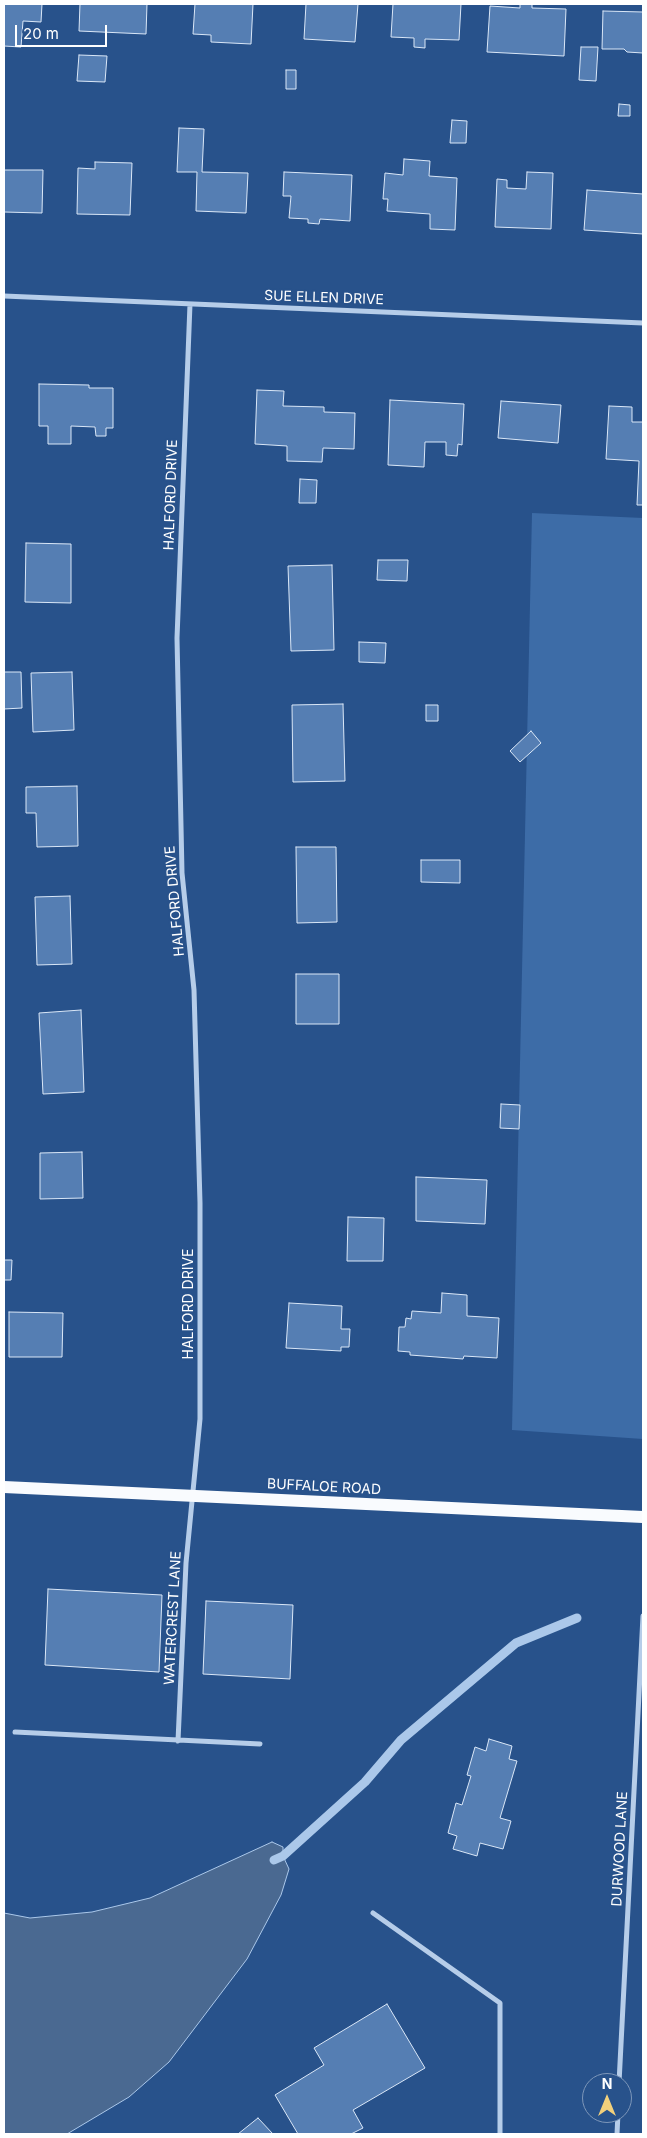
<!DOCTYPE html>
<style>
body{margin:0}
#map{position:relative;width:647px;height:2138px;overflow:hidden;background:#28528b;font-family:Inter,sans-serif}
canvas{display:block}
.frame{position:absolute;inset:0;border:5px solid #fff;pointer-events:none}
.north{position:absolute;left:582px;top:2073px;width:50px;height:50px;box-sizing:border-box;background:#28528b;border:1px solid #7e97b9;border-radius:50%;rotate:0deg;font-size:14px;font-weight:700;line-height:20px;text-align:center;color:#fff}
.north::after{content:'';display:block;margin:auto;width:18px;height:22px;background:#f1d07c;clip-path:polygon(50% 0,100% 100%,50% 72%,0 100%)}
.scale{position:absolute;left:15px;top:25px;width:92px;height:22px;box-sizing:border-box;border:2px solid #fff;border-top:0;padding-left:6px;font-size:15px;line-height:18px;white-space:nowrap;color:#fff;-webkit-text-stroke:4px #28528b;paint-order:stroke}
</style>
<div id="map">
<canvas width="647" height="2138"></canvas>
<div class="frame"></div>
<div class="north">N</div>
<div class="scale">20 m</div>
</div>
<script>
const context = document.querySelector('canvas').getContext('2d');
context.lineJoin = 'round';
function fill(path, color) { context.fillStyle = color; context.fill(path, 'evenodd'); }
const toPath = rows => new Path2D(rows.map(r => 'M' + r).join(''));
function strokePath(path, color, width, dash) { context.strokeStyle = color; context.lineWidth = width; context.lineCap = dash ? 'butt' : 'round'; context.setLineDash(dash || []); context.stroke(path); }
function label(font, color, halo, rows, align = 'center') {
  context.font = font + ' Inter,sans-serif'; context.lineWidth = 4; context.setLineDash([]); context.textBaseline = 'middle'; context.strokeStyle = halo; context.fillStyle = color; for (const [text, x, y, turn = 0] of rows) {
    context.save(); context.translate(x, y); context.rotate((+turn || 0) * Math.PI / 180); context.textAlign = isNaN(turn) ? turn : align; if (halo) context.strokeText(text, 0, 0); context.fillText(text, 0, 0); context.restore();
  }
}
fill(toPath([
 [532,513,643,518,643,1439,512,1430]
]), '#3d6ca7');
const water = toPath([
 [272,1842,283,1847,283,1856,289,1869,281,1895,247,1959,169,2062,129,2097,67,2134,4,2134,4,1913,30,1918,92,1912,150,1898,272,1842]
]);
fill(water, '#4a6991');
strokePath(water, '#abc8ea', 1);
strokePath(toPath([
 [274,1860,283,1856,365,1782,401,1740,516,1643,577,1618]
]), '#abc8ea', 9);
const building = toPath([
 [4,4,42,4,41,22,23,21,21,47,4,46,4,4],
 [80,4,147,4,146,34,79,31,80,4],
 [195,4,253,4,251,44,211,42,211,35,193,34,195,4],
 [306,4,358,4,355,42,304,39,306,4],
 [393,4,461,4,459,40,425,39,425,48,414,47,414,38,391,37,393,4],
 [520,4,532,4,532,8,566,9,564,56,487,52,490,6,520,8,520,4],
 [603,11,643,12,643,53,627,52,624,49,602,49,603,11],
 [581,47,598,47,596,81,579,80,581,47],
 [79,55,107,56,105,82,77,81,79,55],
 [286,70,296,70,296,89,286,89,286,70],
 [619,104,630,105,630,116,618,116,619,104],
 [452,120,467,121,466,143,450,143,452,120],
 [179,128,204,129,202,172,248,173,246,213,196,211,197,172,177,172,179,128],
 [404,159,430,161,429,176,457,178,455,230,430,229,430,214,387,211,388,199,383,199,385,173,403,175,404,159],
 [95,162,132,163,130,215,77,214,78,168,95,169,95,162],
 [4,170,43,170,42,213,4,212,4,170],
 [284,172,352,175,350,221,320,219,319,224,308,223,308,219,289,218,291,196,283,196,284,172],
 [527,172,553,173,551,229,495,227,497,179,507,180,507,188,526,189,527,172],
 [587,190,643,194,643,234,584,230,587,190],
 [39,384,89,385,89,388,113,388,113,428,106,428,106,436,96,436,95,427,71,426,71,444,48,444,48,426,39,426,39,384],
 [257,390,284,391,283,406,324,407,324,412,355,413,354,449,323,448,322,462,287,461,287,446,255,444,257,390],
 [390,400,464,404,462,445,458,444,457,456,446,455,446,442,425,442,424,467,388,465,390,400],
 [501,401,561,405,558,443,498,438,501,401],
 [609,406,632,407,632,422,643,422,643,505,637,505,639,461,606,459,609,406],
 [300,479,317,480,316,503,299,503,300,479],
 [26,543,71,544,71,603,25,602,26,543],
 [378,560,408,560,407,581,377,580,378,560],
 [332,565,334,650,291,651,288,566,332,565],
 [359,642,386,643,385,663,359,662,359,642],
 [4,672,21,672,22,708,4,709,4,672],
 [72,672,74,730,33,732,31,673,72,672],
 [343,704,345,781,293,782,292,705,343,704],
 [426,705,438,705,438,721,426,721,426,705],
 [531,731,541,743,520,762,510,751,531,731],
 [77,786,78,846,37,847,36,813,26,813,26,787,77,786],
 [296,847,336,847,337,922,297,923,296,847],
 [421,860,460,860,460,883,421,882,421,860],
 [70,896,72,964,37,965,35,897,70,896],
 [296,974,339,974,339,1024,296,1024,296,974],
 [81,1010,84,1092,43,1094,39,1013,81,1010],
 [501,1104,520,1105,519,1129,500,1128,501,1104],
 [82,1152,83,1198,40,1199,40,1153,82,1152],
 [416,1177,487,1180,485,1224,416,1221,416,1177],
 [348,1217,384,1218,383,1261,347,1261,348,1217],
 [4,1260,12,1260,11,1280,4,1280,4,1260],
 [442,1293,467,1295,467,1316,499,1318,497,1358,464,1356,463,1359,410,1355,410,1352,398,1351,399,1327,405,1327,406,1318,411,1319,412,1311,441,1313,442,1293],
 [289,1303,342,1306,341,1329,350,1329,349,1347,341,1347,341,1351,286,1348,289,1303],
 [9,1312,63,1313,62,1357,9,1357,9,1312],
 [48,1589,162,1595,159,1672,45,1665,48,1589],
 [206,1601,293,1605,290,1679,203,1674,206,1601],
 [489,1739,512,1746,509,1759,517,1761,500,1818,511,1821,503,1849,480,1843,477,1856,453,1849,457,1836,448,1833,456,1803,462,1805,471,1776,467,1775,475,1747,486,1751,489,1739],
 [387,2004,425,2068,353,2110,363,2128,351,2134,298,2134,275,2095,324,2065,314,2048,387,2004],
 [258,2118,273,2134,238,2134,258,2118]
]);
fill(building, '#557eb3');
strokePath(building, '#dae7f7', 1);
strokePath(toPath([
 [4,296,643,323],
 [15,1732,260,1744],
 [178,1741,186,1563,200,1419,200,1203,194,990,182,873,177,638,190,304],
 [373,1913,500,2003,500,2134],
 [619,2083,643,1616],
 [617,2134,618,2113]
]), '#b6cde9', 5);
strokePath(toPath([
 [4,1487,643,1517]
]), '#f9fbfe', 12);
label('14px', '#fff', '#28528b', [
 ["SUE ELLEN DRIVE",324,298,2],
 ["HALFORD DRIVE",171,495,-88],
 ["HALFORD DRIVE",175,901,-95],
 ["HALFORD DRIVE",189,1304,-90],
 ["BUFFALOE ROAD",324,1487,3],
 ["WATERCREST LANE",173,1618,-87],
 ["DURWOOD LANE",620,1849,-87]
]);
</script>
